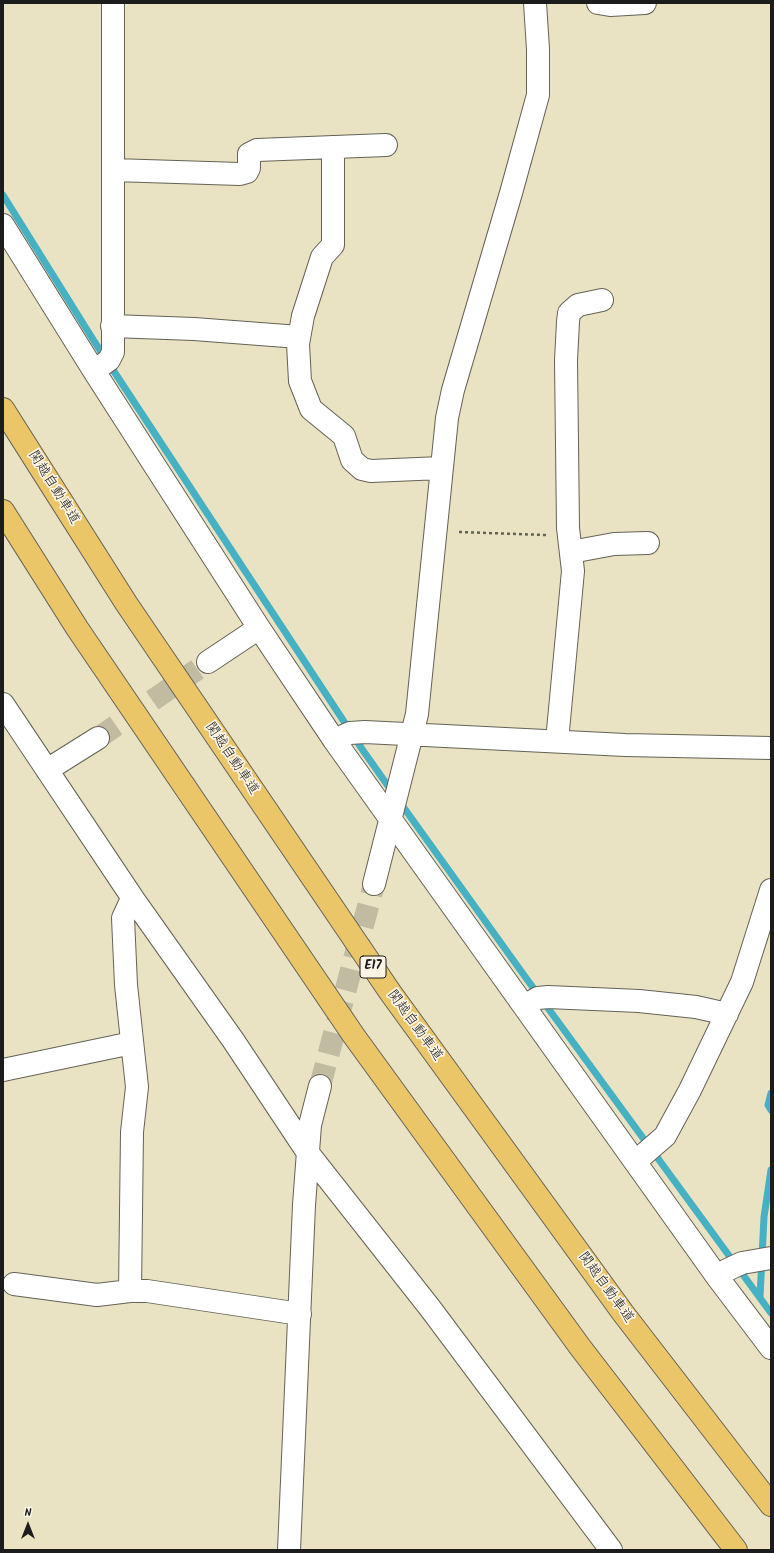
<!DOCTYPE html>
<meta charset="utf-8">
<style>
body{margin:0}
#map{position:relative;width:774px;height:1553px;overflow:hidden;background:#eae3c3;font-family:Kalam,sans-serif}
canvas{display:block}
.frame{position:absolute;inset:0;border:4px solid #1c1c1c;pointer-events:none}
.north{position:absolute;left:8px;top:1505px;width:40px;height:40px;-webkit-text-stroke:3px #fcf5e5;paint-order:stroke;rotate:0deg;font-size:11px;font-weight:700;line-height:16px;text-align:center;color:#1c1c1c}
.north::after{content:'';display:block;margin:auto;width:14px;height:18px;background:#1c1c1c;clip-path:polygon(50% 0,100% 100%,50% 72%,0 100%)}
</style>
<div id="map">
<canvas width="774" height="1553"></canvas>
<div class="frame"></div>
<div class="north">N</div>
</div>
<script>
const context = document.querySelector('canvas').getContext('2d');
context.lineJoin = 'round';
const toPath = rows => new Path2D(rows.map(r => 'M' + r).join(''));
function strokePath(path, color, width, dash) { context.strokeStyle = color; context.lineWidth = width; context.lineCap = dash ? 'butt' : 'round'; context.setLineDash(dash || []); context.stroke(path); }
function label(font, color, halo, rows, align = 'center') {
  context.font = font + ' Kalam,"Klee One",sans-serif'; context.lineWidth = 3.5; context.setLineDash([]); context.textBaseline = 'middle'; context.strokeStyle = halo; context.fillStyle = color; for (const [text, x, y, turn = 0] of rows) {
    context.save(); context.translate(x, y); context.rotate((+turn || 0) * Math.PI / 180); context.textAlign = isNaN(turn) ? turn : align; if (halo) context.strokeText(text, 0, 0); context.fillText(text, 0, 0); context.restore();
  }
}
strokePath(toPath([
 [3,195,94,341,362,749,393,793],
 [399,801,526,978,771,1313],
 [771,1093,768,1105,771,1110],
 [760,1297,764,1217,771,1170]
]), '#45b1c3', 7);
strokePath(toPath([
 [98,738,208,662],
 [320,1086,374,884]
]), '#c1bba2', 22, [22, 11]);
const minor = toPath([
 [598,3,610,5,645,3],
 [333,147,333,245,322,257,303,316,298,344,300,381,311,409,344,436,352,460,362,469,371,471,441,468],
 [113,170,240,174,247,172,249,168,249,154,257,150,386,145],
 [3,225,94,371,259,628,334,740,718,1278,771,1348],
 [112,326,194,329,299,337],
 [94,371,109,360,113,352,113,3],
 [571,552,614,544,648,543],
 [208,662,259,628],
 [3,704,134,900,233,1040,308,1153,430,1308,611,1550],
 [334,740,350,733,365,732,625,745,771,748],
 [557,741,573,571,568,528,566,360,568,322,569,313,578,305,602,300],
 [47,770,98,738],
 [374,884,417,714,447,418,453,390,511,193,538,95,538,49,535,3],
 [524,1006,538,998,548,997,639,1001,696,1007,727,1014],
 [3,1070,132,1043],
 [635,1162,665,1136,690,1090,742,982,771,890],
 [718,1278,727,1270,742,1263,771,1258],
 [14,1284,97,1295,130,1291,147,1291,300,1314],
 [130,1291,132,1132,137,1087,126,985,123,918,129,905,134,900],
 [289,1550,304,1205,310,1125,320,1086]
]);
const highway = toPath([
 [3,409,126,603,390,992,623,1313,771,1505],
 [3,511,77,628,354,1036,580,1347,736,1550]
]);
strokePath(minor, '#646256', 24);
strokePath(highway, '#646256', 24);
strokePath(toPath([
 [459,532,546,535]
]), '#646256', 2.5, [3, 3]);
strokePath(minor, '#fff', 22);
strokePath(highway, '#ebc669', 22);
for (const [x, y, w] of [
 [373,967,26]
]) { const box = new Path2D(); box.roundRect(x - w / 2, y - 11, w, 22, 3); context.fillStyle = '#fcf5e5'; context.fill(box); strokePath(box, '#1c1c1c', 1); }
label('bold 13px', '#1c1c1c', null, [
 ["E17",373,967]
]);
label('14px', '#1c1c1c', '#fcf5e5', [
 ["関越自動車道",53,488,58],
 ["関越自動車道",231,759,56],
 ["関越自動車道",414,1026,54],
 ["関越自動車道",605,1288,54]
]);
</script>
